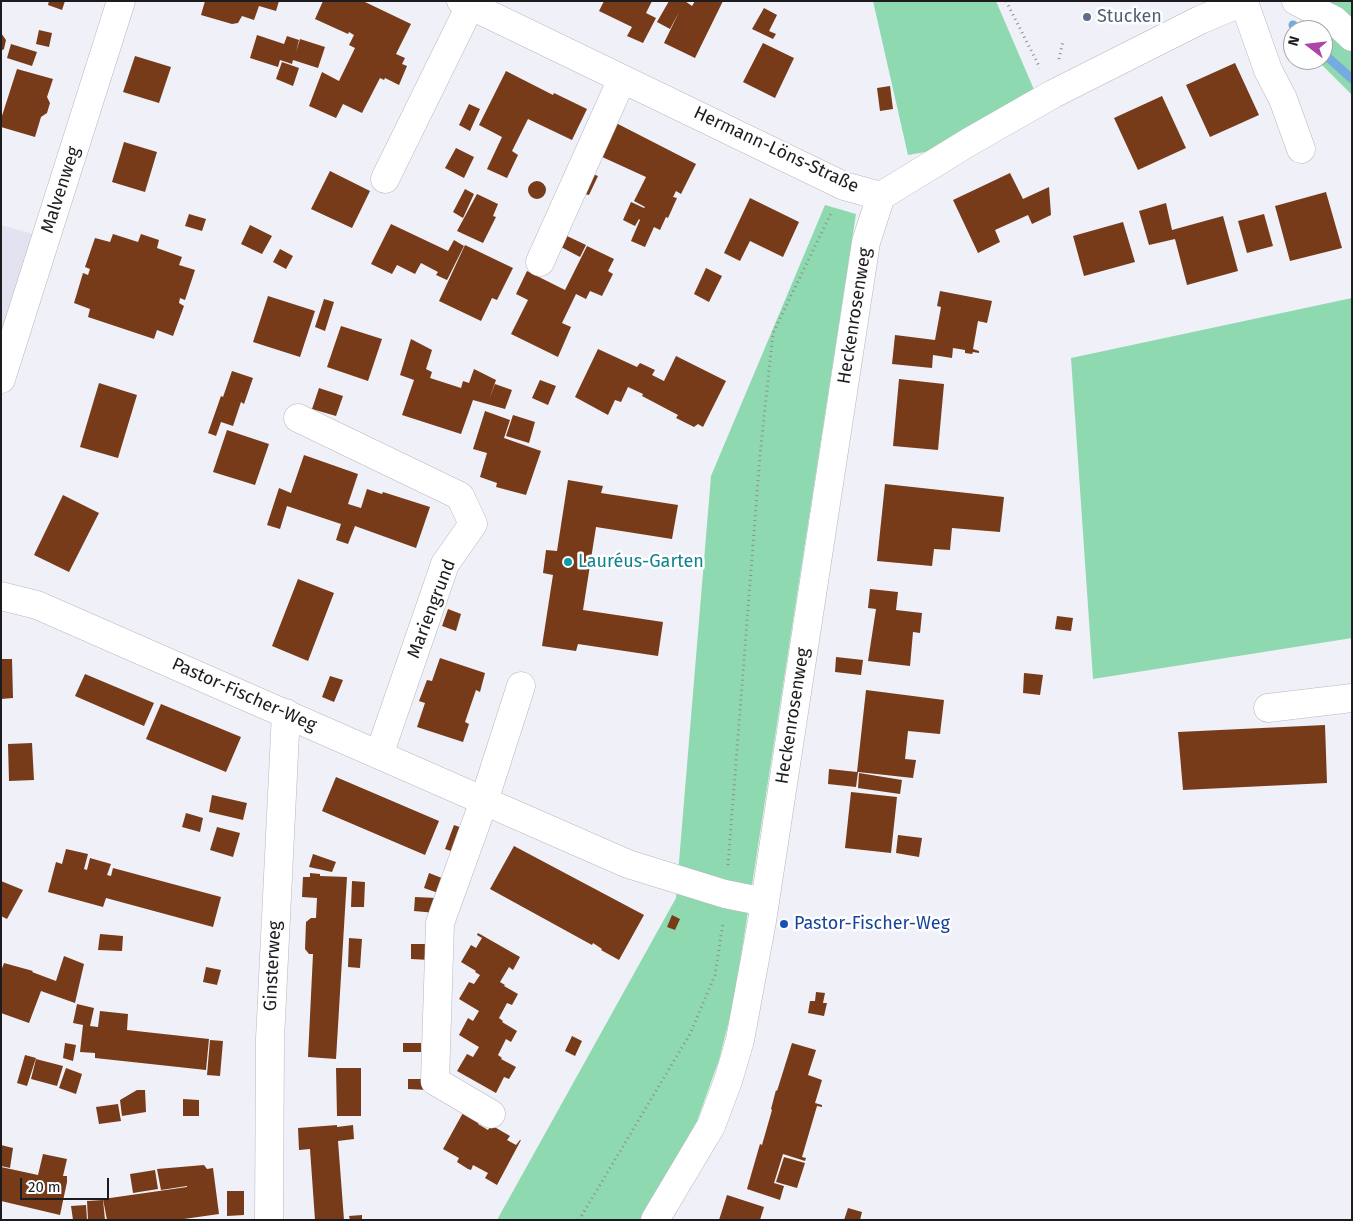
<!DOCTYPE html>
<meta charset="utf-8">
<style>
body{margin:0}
#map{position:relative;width:1353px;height:1221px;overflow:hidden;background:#f0f0f8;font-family:"Fira Sans",sans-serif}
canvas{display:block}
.frame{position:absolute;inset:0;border:2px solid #1c1c1f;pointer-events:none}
.north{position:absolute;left:1283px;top:20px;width:50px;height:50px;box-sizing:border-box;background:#fefefe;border:1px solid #a4a4a5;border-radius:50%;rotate:286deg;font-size:14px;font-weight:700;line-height:20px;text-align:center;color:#1c1c1f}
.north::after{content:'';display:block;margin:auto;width:18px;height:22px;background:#ad45a8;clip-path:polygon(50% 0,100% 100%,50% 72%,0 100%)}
.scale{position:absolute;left:20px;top:1178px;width:89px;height:22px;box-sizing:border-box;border:2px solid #1c1c1f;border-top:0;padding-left:6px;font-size:15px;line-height:18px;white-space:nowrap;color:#1c1c1f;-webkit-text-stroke:4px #fefefe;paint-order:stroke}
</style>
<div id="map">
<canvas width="1353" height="1221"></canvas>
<div class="frame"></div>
<div class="north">N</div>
<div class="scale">20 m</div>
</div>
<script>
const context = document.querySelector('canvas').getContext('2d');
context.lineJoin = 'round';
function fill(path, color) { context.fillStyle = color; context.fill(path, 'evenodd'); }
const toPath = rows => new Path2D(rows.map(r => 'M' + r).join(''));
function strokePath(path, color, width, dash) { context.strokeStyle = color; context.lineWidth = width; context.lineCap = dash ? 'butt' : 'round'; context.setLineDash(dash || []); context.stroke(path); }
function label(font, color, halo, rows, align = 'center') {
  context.font = font + ' "Fira Sans",sans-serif'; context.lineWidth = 5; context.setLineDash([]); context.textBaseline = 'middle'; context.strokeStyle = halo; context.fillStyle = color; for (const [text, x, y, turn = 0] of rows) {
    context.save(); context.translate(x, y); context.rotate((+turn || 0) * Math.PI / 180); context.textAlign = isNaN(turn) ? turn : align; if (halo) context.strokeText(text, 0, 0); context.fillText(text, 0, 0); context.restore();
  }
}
fill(toPath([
 [1,225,46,238,1,379]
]), '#e2e2f1');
fill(toPath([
 [873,1,996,1,1035,92,937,150,908,155],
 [1285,1,1352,1,1352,95,1317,60,1323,60,1323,30,1293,30,1293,37,1290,33,1293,25,1303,21,1312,24],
 [825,205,856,214,734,1001,719,1060,697,1121,641,1220,497,1220,676,898,711,476],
 [1352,298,1352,638,1093,679,1071,358]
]), '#8fd9b0');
strokePath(toPath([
 [1293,25,1298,30],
 [1323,53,1352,79]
]), '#75abe0', 9);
fill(toPath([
 [49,1,65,1,62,10,48,5],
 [205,1,279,1,276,11,259,6,254,20,242,16,238,23,232,24,201,15],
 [323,1,363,1,411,24,396,54,405,58,402,64,407,66,399,85,385,78,384,80,380,78,362,113,343,104,336,118,309,106,322,72,339,81,355,48,349,45,354,35,349,32,348,34,315,19],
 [604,1,652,1,646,13,656,18,643,43,627,36,632,27,599,11],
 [669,1,685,1,692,6,695,1,723,1,695,58,664,43,679,12,670,29,657,22],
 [764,8,777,15,769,31,776,34,773,39,752,29],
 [39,30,52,33,49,47,36,44],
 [1,33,6,40,4,49,1,51],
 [257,35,284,44,287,36,299,40,296,52,300,39,325,47,318,68,293,60,292,64,280,60,278,67,250,58],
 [763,43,794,58,775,98,743,82],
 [11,44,37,52,32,66,7,58],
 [135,56,171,67,159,103,123,92],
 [282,62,299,68,293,86,276,79],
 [1235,63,1259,115,1210,137,1186,85],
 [17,69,53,79,47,97,50,103,47,113,41,117,35,137,1,127,1,119],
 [506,71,553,95,554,93,587,109,572,140,528,119,512,151,518,155,507,178,487,169,502,137,479,125],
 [890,86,893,109,880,111,877,88],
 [1162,96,1186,148,1138,170,1114,118],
 [469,104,480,109,470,131,459,125],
 [616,123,696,164,681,194,676,191,673,197,677,198,668,218,666,217,660,230,654,227,645,247,631,241,640,220,639,219,635,226,623,220,631,202,644,208,645,207,634,201,646,177,600,156],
 [124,142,157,152,145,192,112,182],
 [456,148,474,157,464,178,445,168],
 [330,171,370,191,352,228,311,209],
 [590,173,598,176,589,195,581,193],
 [1010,173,1023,199,1049,187,1051,215,1032,224,1028,215,995,230,1000,242,978,253,953,200],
 '528 190a9 9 0 1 1 18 0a9 9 0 1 1-18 0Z',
 [465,189,474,194,463,218,453,212],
 [1326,192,1342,248,1290,261,1275,206],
 [477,194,498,204,493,216,496,217,483,243,457,231],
 [750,198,799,222,783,257,750,241,740,261,724,253],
 [1166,203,1172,230,1223,216,1238,271,1187,285,1175,239,1149,245,1139,211],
 [189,214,206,219,202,231,185,226],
 [1264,214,1273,246,1247,253,1238,221],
 [1123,222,1135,262,1084,276,1073,236],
 [391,224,448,251,454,240,464,246,447,280,436,275,438,272,421,263,415,274,397,265,392,274,371,264],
 [250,225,272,236,262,254,241,244],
 [113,234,138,242,141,234,159,240,157,248,182,257,179,265,195,270,185,300,180,298,179,303,184,306,173,336,157,330,154,339,88,317,90,309,74,303,83,273,88,275,90,269,85,267,95,238,110,242],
 [567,236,586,245,580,257,561,247],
 [465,245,513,268,497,300,492,298,481,321,439,301],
 [587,246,614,259,608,271,613,274,602,296,590,291,586,299,576,294,562,323,571,327,558,357,511,334,528,300,516,294,527,271,565,290],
 [280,249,293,256,286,269,273,262],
 [706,268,722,276,709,302,694,294],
 [940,291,992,301,987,323,978,321,973,349,979,351,979,353,973,352,972,354,965,353,965,350,953,348,952,358,933,355,932,368,892,364,895,335,935,340,941,307,937,306],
 [268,296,315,311,300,357,253,342],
 [324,299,334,302,325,331,315,327],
 [341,326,382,339,368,381,327,367],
 [411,339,432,350,426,369,432,372,430,378,461,388,463,381,469,383,474,369,496,380,489,400,495,384,512,390,505,409,473,400,461,434,402,415,414,380,400,375],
 [598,349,637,367,640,363,655,370,652,375,664,381,676,356,726,381,703,427,698,424,694,427,676,418,678,415,642,396,643,394,628,387,621,402,615,400,608,415,575,397],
 [232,371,253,378,244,404,241,402,233,426,221,422,216,436,208,433,221,396,223,397],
 [899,379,944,384,938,450,893,446],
 [540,380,556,386,548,405,532,398],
 [99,383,137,395,118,458,80,447],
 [319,388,343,396,336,416,312,409],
 [485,411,510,420,504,438,541,451,526,495,496,487,497,483,480,477,487,453,473,449],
 [513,415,535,422,529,443,506,436],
 [227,430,269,444,255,485,213,472],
 [304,455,358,474,348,504,361,508,367,489,382,494,383,492,430,507,416,548,355,526,348,544,336,540,341,524,287,506,280,529,267,525,279,488,291,493],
 [568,480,603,486,601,493,678,505,672,539,596,527,583,610,663,622,658,656,578,644,576,651,542,646,553,575,543,573,546,550,557,551],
 [885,484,1004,497,1000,532,952,528,950,550,934,549,932,566,877,561],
 [63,495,99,513,69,572,34,555],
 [298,579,334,593,308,661,272,646],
 [870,589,898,592,896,610,922,613,920,633,913,632,910,666,868,661,876,609,868,608],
 [448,609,461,614,456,631,442,626],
 [1057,616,1073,618,1071,631,1055,629],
 [836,657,863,660,861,675,835,672],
 [440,658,485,673,480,692,476,690,465,722,469,724,463,742,417,727,425,703,419,701,427,680,432,681],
 [1,659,12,659,13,698,1,699],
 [1024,673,1043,675,1040,695,1023,693],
 [85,674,154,703,144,726,75,696],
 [330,676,343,680,334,702,322,697],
 [866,690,944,700,940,734,908,731,905,759,916,760,913,778,858,772,856,787,828,784,829,769,857,772],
 [161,704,241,737,226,772,146,739],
 [1325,725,1327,783,1183,790,1178,732],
 [32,743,34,780,9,781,8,744],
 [859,773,902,780,900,794,858,788],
 [336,777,439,821,425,855,322,811],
 [851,792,897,797,891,853,845,848],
 [212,795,247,803,243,820,209,812],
 [186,813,203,818,200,832,182,827],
 [454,825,465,829,457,853,445,849],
 [217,827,240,833,233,857,210,850],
 [898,835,922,838,919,857,896,853],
 [514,846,644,915,619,960,601,950,602,949,593,943,592,945,490,889],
 [66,849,88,854,84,869,87,870,90,858,111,864,107,875,111,876,113,868,221,897,213,927,106,898,103,907,48,892,56,862,62,864],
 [313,854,336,862,332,872,309,867],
 [310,873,320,874,320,876,347,877,336,1059,308,1057,313,954,309,954,305,949,306,922,311,918,316,918,317,898,302,897,303,877,310,877],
 [429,873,447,880,441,894,424,888],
 [1,881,23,890,7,919,1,916],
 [352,881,365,882,364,907,351,907],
 [415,897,437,898,436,913,414,911],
 [672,915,680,919,675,930,667,927],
 [478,933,520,957,513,970,509,967,500,982,505,985,504,986,518,994,512,1005,507,1003,499,1018,503,1021,502,1022,517,1031,511,1042,506,1039,498,1055,502,1058,501,1059,516,1067,509,1079,504,1077,496,1093,457,1071,467,1054,473,1057,479,1047,459,1035,468,1018,473,1021,479,1011,459,999,469,982,474,984,480,975,475,972,476,971,461,962,471,945,476,948,482,938,477,935],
 [100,934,123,936,122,951,98,950],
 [349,938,362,939,360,968,348,967],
 [411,944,430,944,430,960,411,959],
 [64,956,84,964,75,1003,41,991,29,1023,1,1013,1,971,4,963,33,971,32,972,56,981],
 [206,967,221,970,217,985,203,982],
 [816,992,825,993,823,1003,827,1003,824,1016,808,1013,810,1001,815,1001],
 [77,1004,94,1008,90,1026,98,1027,100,1011,128,1014,127,1030,209,1039,206,1070,95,1058,95,1053,80,1052,83,1025,73,1023],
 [572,1036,582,1041,575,1056,565,1051],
 [210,1040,223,1041,220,1076,207,1075],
 [65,1043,76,1045,73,1061,63,1058],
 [403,1043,421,1043,421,1052,403,1052],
 [792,1043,816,1050,808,1075,822,1080,815,1103,822,1105,822,1107,817,1106,802,1157,806,1158,805,1161,783,1154,774,1183,784,1186,780,1200,747,1189,760,1144,762,1145,772,1110,771,1109,776,1090,777,1091],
 [25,1055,36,1058,27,1086,17,1083],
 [36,1059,63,1066,57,1086,31,1079],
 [66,1068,82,1074,76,1094,59,1088],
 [336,1068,361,1068,361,1116,337,1116],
 [408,1079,428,1079,428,1090,408,1089],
 [137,1090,145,1090,146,1112,122,1116,120,1100],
 [183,1099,199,1100,199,1116,183,1116],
 [118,1104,121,1121,99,1124,96,1107],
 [464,1111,480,1120,478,1124,488,1130,491,1125,510,1136,507,1140,516,1145,520,1140,521,1140,497,1185,485,1178,488,1173,473,1165,471,1170,468,1169,457,1162,459,1158,443,1149],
 [337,1125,337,1127,353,1125,354,1139,338,1141,344,1220,315,1220,310,1149,299,1150,298,1128],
 [1,1145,13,1148,10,1168,1,1166],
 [43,1154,67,1159,63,1176,67,1176,67,1182,60,1215,1,1201,1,1167,38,1175],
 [784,1157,805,1163,797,1188,776,1182],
 [204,1165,207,1169,213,1168,219,1214,177,1220,107,1220,103,1199,187,1187,187,1186,161,1190,157,1169],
 [155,1170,158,1189,133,1193,130,1174],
 [227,1191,244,1191,244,1215,227,1216],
 [727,1195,764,1207,760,1220,719,1220],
 [103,1200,105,1220,88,1220,87,1201],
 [86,1205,87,1220,73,1220,71,1206],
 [848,1208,862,1212,860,1220,844,1220],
 [362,1215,362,1220,350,1220,349,1216]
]), '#773b19');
const minor = toPath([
 [461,1,844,186,881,196,969,142,1053,94,1200,20,1245,1],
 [1296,1,1334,20,1352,37],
 [1244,2,1268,70,1283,99,1301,149],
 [385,179,470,6],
 [540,262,622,79],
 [1,379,121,1],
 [298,418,460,496,473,524,445,564,379,755],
 [1,596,37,605,628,864,725,894,765,902],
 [1268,708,1352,698],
 [491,1114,435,1081,440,923,484,801,521,686],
 [269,1220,270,1039,286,713],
 [655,1220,711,1126,728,1081,740,1040,762,921,866,242,881,196]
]);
strokePath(minor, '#b7b7be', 29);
strokePath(toPath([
 [1006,1,1040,68],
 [1059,59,1063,41],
 [728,865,760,455,773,333,832,211],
 [579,1220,690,1034,715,975,723,923]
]), '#8d8d92', 3, [1, 4]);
strokePath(minor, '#fff', 28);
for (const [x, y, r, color] of [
 [1087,17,5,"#5c6f8a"],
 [568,562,5,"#0f9aa8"],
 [784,924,5,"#1a4fb4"]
]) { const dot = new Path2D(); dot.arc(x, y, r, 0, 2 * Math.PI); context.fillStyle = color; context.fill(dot); strokePath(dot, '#fefefe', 2); }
label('18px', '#4e5e75', '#fefefe', [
 ["Stucken",1097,17]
], 'left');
label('18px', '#1c1c1f', '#fefefe', [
 ["Hermann-Löns-Straße",776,150,25],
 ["Malvenweg",61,190,-72],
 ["Heckenrosenweg",855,316,-81],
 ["Mariengrund",432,609,-69],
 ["Pastor-Fischer-Weg",244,695,24],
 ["Heckenrosenweg",793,716,-81],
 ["Ginsterweg",273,966,-87]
]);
label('18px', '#0d838f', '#fefefe', [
 ["Lauréus-Garten",578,562]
], 'left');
label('18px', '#164399', '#fefefe', [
 ["Pastor-Fischer-Weg",794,924]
], 'left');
</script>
